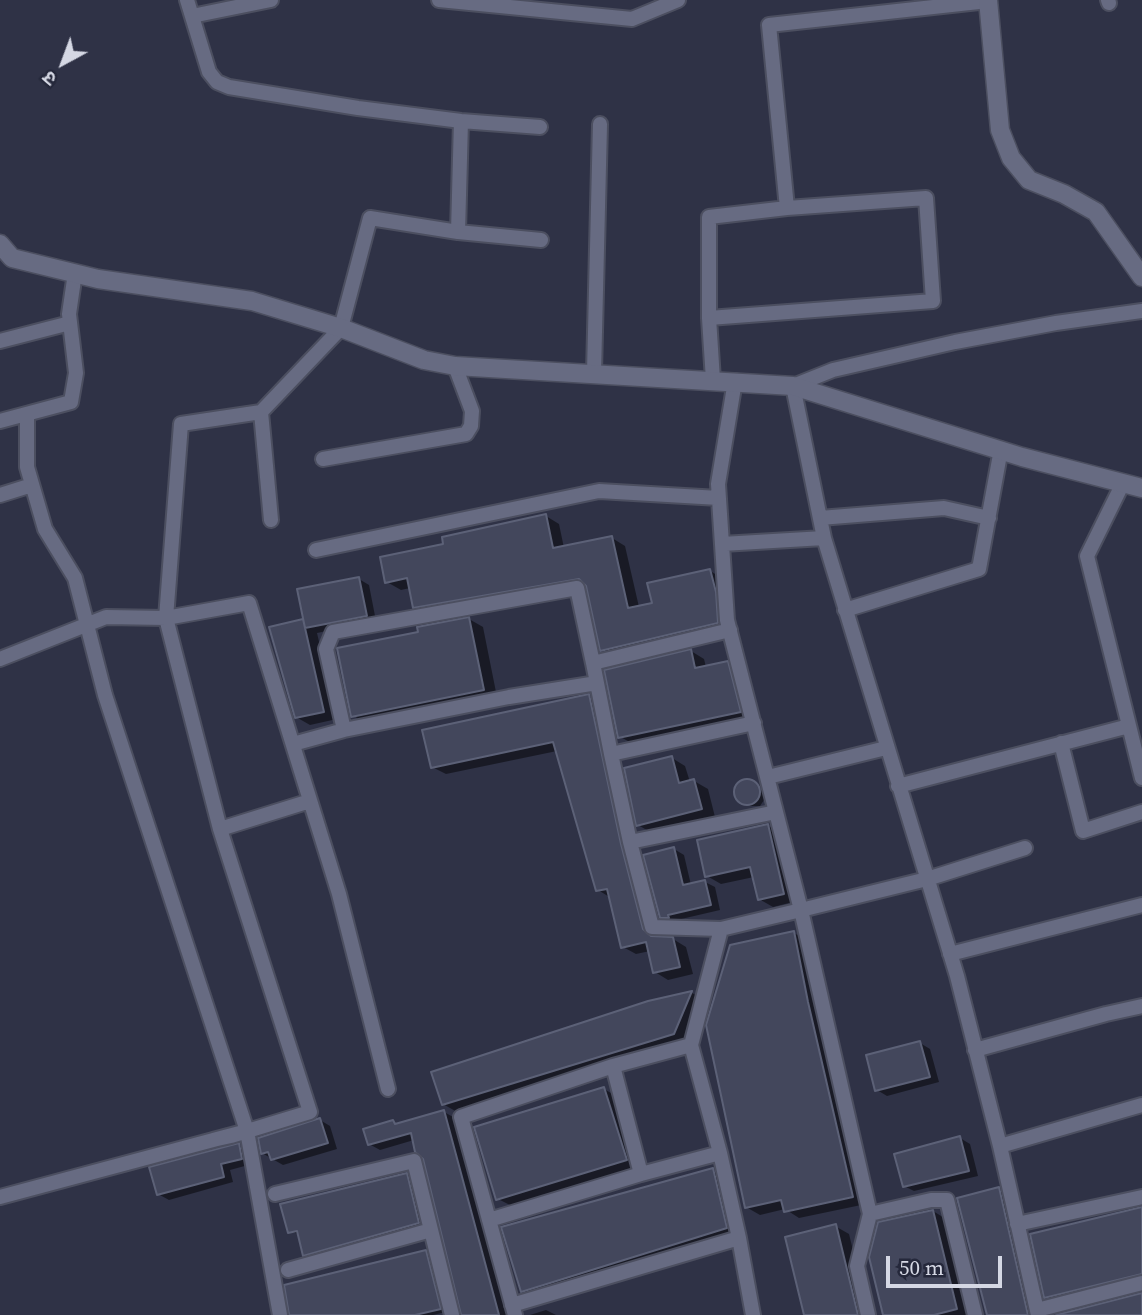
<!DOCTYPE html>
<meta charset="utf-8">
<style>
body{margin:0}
#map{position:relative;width:1142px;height:1315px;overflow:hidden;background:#2f3246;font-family:"Source Serif 4","Noto Sans Devanagari",serif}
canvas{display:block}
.north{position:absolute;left:28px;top:28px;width:70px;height:70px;-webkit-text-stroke:5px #25283b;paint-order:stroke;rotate:221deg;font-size:19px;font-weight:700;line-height:28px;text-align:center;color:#d5d8e4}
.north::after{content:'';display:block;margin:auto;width:24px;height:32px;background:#d5d8e4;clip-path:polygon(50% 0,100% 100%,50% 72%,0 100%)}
.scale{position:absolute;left:886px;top:1256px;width:116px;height:32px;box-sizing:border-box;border:4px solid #d5d8e4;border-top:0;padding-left:9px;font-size:21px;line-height:24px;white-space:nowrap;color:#d5d8e4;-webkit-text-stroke:5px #25283b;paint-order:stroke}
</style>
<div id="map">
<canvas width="1142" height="1315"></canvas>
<div class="north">उ</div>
<div class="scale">50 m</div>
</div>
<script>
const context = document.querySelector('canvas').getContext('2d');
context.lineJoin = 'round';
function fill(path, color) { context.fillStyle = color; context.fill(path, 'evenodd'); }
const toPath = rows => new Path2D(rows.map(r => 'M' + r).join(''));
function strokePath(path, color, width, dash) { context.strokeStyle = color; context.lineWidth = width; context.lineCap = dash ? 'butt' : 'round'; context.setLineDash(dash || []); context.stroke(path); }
fill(toPath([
 [546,516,559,524,564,548,612,538,625,546,639,607,654,604,710,571,724,579,731,630,616,658,602,650,588,587,428,615,414,607,410,588,401,590,387,582,445,545],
 [359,579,369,585,376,621,317,633,337,719,310,725,296,717,303,621,306,623],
 [469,619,483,627,497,697,366,723,352,715,420,633],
 [691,651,704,659,706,667,727,663,741,671,753,719,633,744,619,736],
 [589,696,602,704,634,853,656,938,673,939,686,947,693,974,668,980,655,972,650,951,636,954,623,947,611,898,598,890,557,751,446,774,432,767],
 [672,758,685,766,690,782,694,781,708,789,715,817,652,833,638,825],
 [743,782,750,782,764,791,766,797,760,806,750,806,737,797,736,790],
 [767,825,781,833,797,901,773,907,759,899,754,877,721,884,707,876],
 [674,849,684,855,691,885,705,882,715,887,720,910,677,920,678,923,671,922,661,916],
 [794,933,808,941,866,1204,799,1218,785,1209,760,1215,746,1207],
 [692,993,705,1000,688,1041,457,1112,443,1104,649,1003],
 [920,1043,930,1049,939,1082,887,1096,877,1090],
 [604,1089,618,1097,640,1167,512,1206,498,1199],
 [444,1112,455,1118,508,1315,482,1315,425,1158,414,1140,380,1150,369,1144,393,1122,398,1125],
 [320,1120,330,1126,337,1149,283,1165,262,1153],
 [960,1138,970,1144,978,1176,914,1191,904,1186],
 [239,1145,249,1151,252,1164,230,1170,233,1182,169,1200,158,1194],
 [713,1170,726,1178,740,1235,536,1298,522,1290],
 [407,1174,413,1178,425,1226,311,1258,305,1255,300,1234,290,1232],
 [999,1189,1013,1197,1039,1315,989,1315],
 [1142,1208,1142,1284,1059,1305,1046,1297],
 [933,1211,946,1219,970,1315,885,1315],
 [835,1226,849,1234,869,1315,806,1315],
 [426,1252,432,1255,446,1312,433,1315,290,1315],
 [546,1310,556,1315,530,1315]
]), '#0007');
const building = toPath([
 [546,514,553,548,612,536,628,608,652,603,647,583,710,569,716,592,718,623,600,651,586,586,579,579,413,608,407,578,385,583,380,557,443,544,442,537,546,514],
 [359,577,367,616,305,628,297,589,359,577],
 [469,617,484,690,351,717,337,648,418,632,417,627,469,617],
 [303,619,324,712,295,718,269,627,303,619],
 [691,649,695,668,728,661,741,712,618,738,604,670,691,649],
 [589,694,621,844,643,929,651,936,673,937,680,967,653,973,646,942,621,948,607,889,596,891,553,742,431,768,422,730,589,694],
 [672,756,679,783,694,779,702,809,636,826,624,768,672,756],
 '734 792a13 13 0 1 1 26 0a13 13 0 1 1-26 0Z',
 [768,824,784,894,758,900,750,867,705,877,697,840,768,824],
 [674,847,683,885,705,880,711,905,668,915,669,918,660,918,643,855,674,847],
 [794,931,808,1002,853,1197,784,1212,781,1200,745,1208,706,1025,730,945,794,931],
 [692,991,674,1034,442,1105,431,1072,648,1001,692,991],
 [920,1041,930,1077,875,1091,866,1055,920,1041],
 [604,1087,627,1160,496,1200,474,1127,604,1087],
 [444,1110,458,1162,499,1315,461,1315,423,1159,415,1152,411,1133,368,1145,363,1129,393,1120,395,1124,444,1110],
 [320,1118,328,1143,271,1160,268,1152,261,1154,258,1138,320,1118],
 [960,1136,969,1171,903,1187,894,1154,960,1136],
 [239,1143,242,1159,221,1164,224,1177,157,1195,149,1167,239,1143],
 [713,1168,727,1228,521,1292,501,1227,713,1168],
 [407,1173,419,1223,303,1256,297,1231,288,1233,280,1204,407,1173],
 [999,1187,1008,1227,1028,1315,987,1315,957,1198,999,1187],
 [1142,1207,1142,1274,1044,1298,1030,1234,1142,1207],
 [933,1210,957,1309,934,1315,883,1315,869,1257,878,1222,933,1210],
 [836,1224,858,1315,804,1315,785,1237,836,1224],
 [426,1250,441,1309,415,1315,289,1315,284,1285,426,1250],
 [1142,1293,1142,1315,1056,1315,1142,1293]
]);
fill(building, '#43475c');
strokePath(building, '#5c6177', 2);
const minor = toPath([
 [187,0,209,72,217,82,229,87,358,108,461,121,540,127],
 [439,0,632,19,678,0],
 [1108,0,1109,3],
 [192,16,271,0],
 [787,208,769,25,988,1],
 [458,232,461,121],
 [709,318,709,217,787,208,926,198,933,301,709,318,713,380],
 [0,341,70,323],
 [594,373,600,124],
 [261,412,271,520],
 [27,414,27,467,45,529,75,578,105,695,247,1131,280,1315],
 [0,421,71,402,76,373,69,314,75,273],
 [323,459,466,434,471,426,472,411,455,366],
 [1123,483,1087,556,1142,778],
 [0,495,32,485],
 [820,518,944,508,989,518],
 [824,538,793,386,833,370,955,342,1056,323,1142,311],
 [722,544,824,538,957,976,1000,1146,1038,1315],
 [316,550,599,491,719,498],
 [845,610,979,569,1001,449],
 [0,659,106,617,166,618,249,603,339,894,388,1089],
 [597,683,611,754],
 [344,730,509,697,597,683,593,663],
 [1061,743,1083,831,1142,812],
 [293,744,344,730,326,649,333,632,577,588,593,663,730,630],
 [768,777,886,748],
 [898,786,1129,726],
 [220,829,310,801],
 [630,842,611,754,754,723],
 [721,929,652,927,630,842,776,812],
 [950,954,1142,905],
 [975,1050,1106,1014,1142,1006],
 [613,1066,641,1174,720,1153,691,1045],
 [1000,1146,1142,1105],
 [275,1194,414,1161,431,1230],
 [0,1197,247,1131,213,1140,231,1136,310,1112,220,829,166,618,181,424,261,412,341,328,370,218,458,232,541,240],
 [870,1214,931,1200,947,1200,975,1315],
 [489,1220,641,1174],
 [1017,1224,1142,1197],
 [739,1238,753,1315],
 [288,1270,431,1230,452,1315],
 [512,1305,739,1238,720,1153],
 [1037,1310,1142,1283],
 [515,1315,461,1117,613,1066,691,1045,721,929,801,910,727,620,718,484,735,381],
 [868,1315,857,1266,870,1214,801,910,927,879,1025,848]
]);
const tertiary = toPath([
 [988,0,1000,130,1011,158,1029,180,1064,194,1096,212,1142,277],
 [0,244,12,258,98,279,252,301,341,328,424,360,455,366,793,386,1022,457,1142,488]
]);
strokePath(minor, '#4c4f60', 18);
strokePath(tertiary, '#4c4f60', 21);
strokePath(minor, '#676b82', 14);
strokePath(tertiary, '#676b82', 18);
</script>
